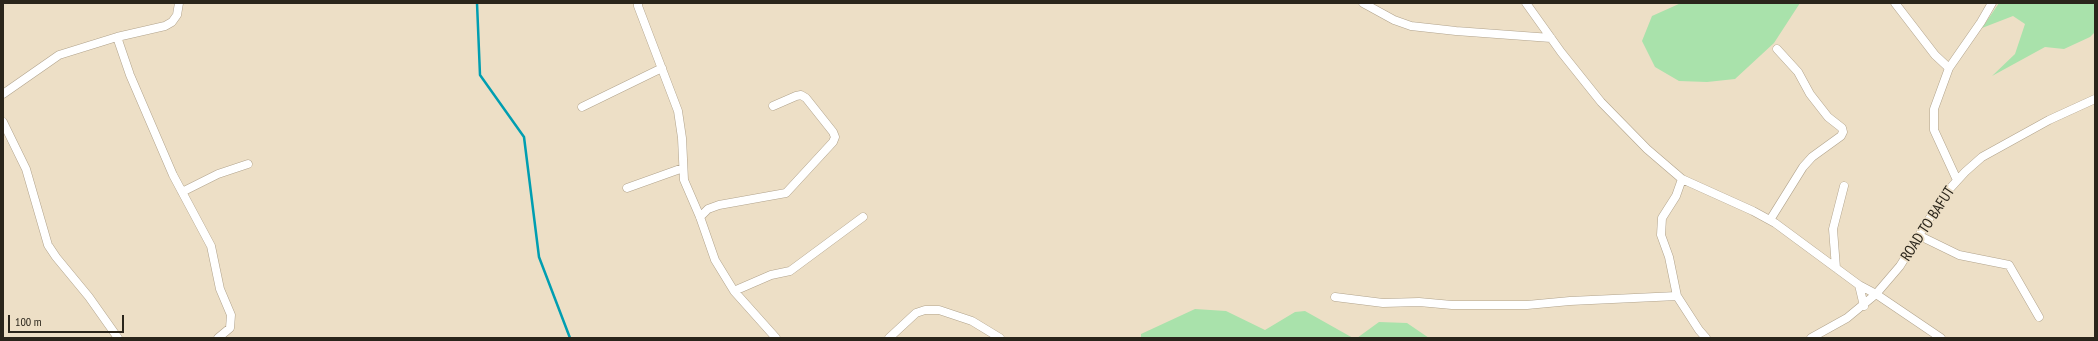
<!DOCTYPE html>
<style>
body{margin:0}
#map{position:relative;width:2098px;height:341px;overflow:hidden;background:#eddfc6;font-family:"PT Sans Narrow",sans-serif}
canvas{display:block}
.frame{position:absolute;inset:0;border:4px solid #2a251b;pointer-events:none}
.scale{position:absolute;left:8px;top:315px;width:116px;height:18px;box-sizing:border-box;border:2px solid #2a251b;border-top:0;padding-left:5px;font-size:12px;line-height:14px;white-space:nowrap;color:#2a251b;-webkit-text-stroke:3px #eddfc6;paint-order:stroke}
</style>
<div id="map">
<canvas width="2098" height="341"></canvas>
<div class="frame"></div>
<div class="scale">100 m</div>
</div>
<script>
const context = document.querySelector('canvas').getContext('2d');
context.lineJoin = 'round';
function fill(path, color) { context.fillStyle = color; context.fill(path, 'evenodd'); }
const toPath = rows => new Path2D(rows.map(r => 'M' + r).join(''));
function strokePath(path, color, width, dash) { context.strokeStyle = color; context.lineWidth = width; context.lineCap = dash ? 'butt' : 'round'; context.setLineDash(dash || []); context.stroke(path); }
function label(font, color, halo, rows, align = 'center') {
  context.font = font + ' "PT Sans Narrow",sans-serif'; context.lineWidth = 3.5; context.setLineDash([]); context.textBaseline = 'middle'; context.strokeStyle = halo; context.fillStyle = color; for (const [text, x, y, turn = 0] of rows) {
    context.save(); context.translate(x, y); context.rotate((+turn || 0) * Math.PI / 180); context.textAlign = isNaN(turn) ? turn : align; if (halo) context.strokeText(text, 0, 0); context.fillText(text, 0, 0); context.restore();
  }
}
fill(toPath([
 [1681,3,1800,3,1774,43,1735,79,1707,82,1679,81,1655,67,1642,41,1652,16],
 [1999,3,2095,3,2095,32,2090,37,2064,49,2045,47,1992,76,2015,54,2025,24,2013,16,1982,28],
 [1195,309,1226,311,1265,330,1295,312,1305,311,1353,338,1141,338,1141,334],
 [1379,322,1407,323,1429,338,1357,338]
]), '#a9e2ab');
strokePath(toPath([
 [477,3,480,75,524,137,539,257,570,338]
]), '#009eb1', 2.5);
const minor = toPath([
 [638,3,638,6,678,111,682,138,684,180,700,217,715,260,734,291,776,338],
 [1363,3,1394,20,1411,26,1456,31,1551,38],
 [1526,3,1561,52,1601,102,1647,149,1682,179,1753,211,1775,223,1859,285,1876,294,1941,338],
 [1895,3,1935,55,1949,68],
 [117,37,130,75,173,175,211,246,220,289,231,315,230,328,218,338],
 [3,94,59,55,117,37,165,26,172,22,177,15,179,3],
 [582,107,662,68],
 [3,122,26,169,48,245,56,257,89,297,118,338],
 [1682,179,1676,196,1662,218,1661,235,1669,257,1677,296,1699,330,1706,338],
 [1957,180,1934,130,1934,109,1949,68,1981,22,1992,3],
 [627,188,683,168],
 [182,192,218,174,248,164],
 [700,217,708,209,719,205,786,193,833,142,835,137,833,132,806,98,801,95,796,96,773,106],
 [1770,220,1803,167,1812,157,1841,136,1843,132,1842,128,1828,117,1810,94,1798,72,1777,49],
 [1920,236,1959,255,2009,265,2039,317],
 [1836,268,1833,229,1844,186],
 [1859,285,1864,306],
 [734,291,771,275,790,271,863,217],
 [1335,297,1383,303,1419,302,1452,305,1527,305,1570,301,1677,296],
 [889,338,916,313,925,310,939,310,972,321,1000,338],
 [1811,338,1847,318,1876,294,1900,266,1944,195,1965,172,1982,157,2049,120,2095,99]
]);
strokePath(minor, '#b1a38c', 9);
strokePath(minor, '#fff', 8);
label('15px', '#2a251b', '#eddfc6', [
 ["ROAD TO BAFUT",1928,224,-57]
]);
</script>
